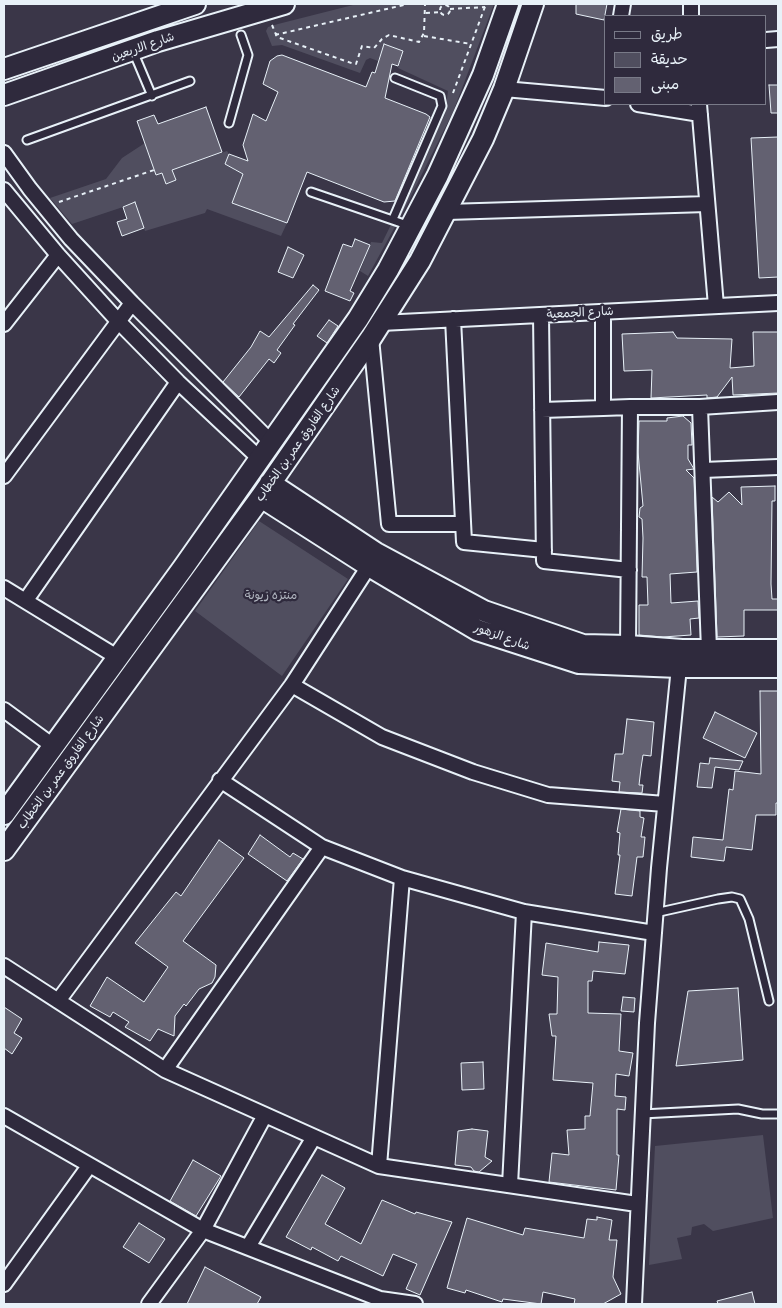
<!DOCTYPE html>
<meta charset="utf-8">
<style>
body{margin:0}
#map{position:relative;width:782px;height:1308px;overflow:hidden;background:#3a3648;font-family:Delius,"Playpen Sans Arabic",sans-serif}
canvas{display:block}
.frame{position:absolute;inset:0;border:5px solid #e8f1f8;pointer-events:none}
.legend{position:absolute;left:604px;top:15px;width:162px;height:90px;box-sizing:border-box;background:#2f2a3d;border:1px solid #797a88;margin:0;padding:6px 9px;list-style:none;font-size:15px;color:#e8f1f8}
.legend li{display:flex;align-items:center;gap:10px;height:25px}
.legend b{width:25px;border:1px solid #797a88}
</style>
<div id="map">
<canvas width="782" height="1308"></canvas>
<div class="frame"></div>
<ul class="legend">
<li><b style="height:6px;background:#2f2a3d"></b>طريق</li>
<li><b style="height:14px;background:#504e5f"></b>حديقة</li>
<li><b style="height:14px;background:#636171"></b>مبنى</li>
</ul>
</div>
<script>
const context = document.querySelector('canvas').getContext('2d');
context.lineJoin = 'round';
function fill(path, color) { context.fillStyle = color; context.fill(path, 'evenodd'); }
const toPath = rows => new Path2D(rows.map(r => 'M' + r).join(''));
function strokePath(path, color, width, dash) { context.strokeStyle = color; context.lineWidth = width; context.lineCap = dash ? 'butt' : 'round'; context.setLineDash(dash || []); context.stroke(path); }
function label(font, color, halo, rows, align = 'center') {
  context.font = font + ' Delius,"Playpen Sans Arabic",sans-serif'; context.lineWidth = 4.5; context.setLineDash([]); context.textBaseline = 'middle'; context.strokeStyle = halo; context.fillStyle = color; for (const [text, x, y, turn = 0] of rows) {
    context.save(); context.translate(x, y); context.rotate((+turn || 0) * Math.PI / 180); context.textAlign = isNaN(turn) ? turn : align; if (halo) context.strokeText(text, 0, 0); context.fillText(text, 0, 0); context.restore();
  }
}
fill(toPath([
 [357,4,494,4,453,112,403,212,368,276,360,271,370,245,371,242,382,243,445,114,448,91,398,68,403,51,384,45,378,61,370,58,366,60,360,73,282,45,272,46,266,31,268,27,278,24],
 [145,143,156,175,162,173,166,184,176,180,172,170,227,151,229,154,225,164,234,167,234,170,243,173,232,203,287,223,281,236,207,209,205,213,145,231,135,203,72,224,50,198,106,179,122,158],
 [259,521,348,579,282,676,195,611],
 [763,1135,773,1218,713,1231,704,1224,692,1227,691,1235,677,1238,682,1259,649,1265,655,1146]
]), '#504e5f');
const building = toPath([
 [576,4,607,4,604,20,576,14,576,4],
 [384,44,403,51,398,66,392,64,385,98,426,114,430,117,395,201,384,202,307,172,287,223,232,203,243,174,225,164,229,154,248,161,243,145,253,114,266,121,278,92,263,84,270,61,277,56,282,55,366,87,372,72,375,73,384,44],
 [769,85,778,85,778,113,771,113,769,85],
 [206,107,222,152,172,170,176,180,166,184,162,173,156,175,137,121,154,115,158,124,206,107],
 [778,137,778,277,759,278,751,138,778,137],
 [135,202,144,228,122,236,117,222,127,219,123,207,135,202],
 [355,239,370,245,350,291,354,293,350,301,325,291,343,244,352,247,355,239],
 [288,247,304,255,293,278,278,272,288,247],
 [313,285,319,290,293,324,295,325,277,350,281,353,274,363,269,359,239,397,223,382,251,347,260,331,269,337,313,285],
 [329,320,338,326,327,343,317,336,329,320],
 [673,332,677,338,732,339,730,368,754,366,753,332,778,332,778,393,733,395,732,377,717,397,707,398,707,395,651,398,652,370,624,371,622,334,673,332],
 [683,416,691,423,692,445,688,445,688,459,694,469,686,470,694,478,697,572,670,574,671,603,698,601,699,618,690,619,691,635,663,637,639,635,639,605,648,605,647,577,642,577,643,538,642,519,639,517,640,508,643,506,638,452,639,421,667,421,667,418,683,416],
 [775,486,775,501,772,501,771,584,772,599,778,599,778,610,744,610,744,636,717,637,712,497,718,502,729,492,742,505,741,487,775,486],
 [760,691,778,691,778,803,776,803,776,815,756,815,752,850,726,847,724,861,691,857,693,837,723,840,729,789,733,790,735,771,761,774,760,691],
 [715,712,757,733,745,758,703,738,715,712],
 [627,719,654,722,651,756,643,755,641,768,639,785,643,785,642,793,619,792,620,782,612,781,615,754,623,754,627,719],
 [710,758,743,761,739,770,715,767,712,788,697,787,700,763,709,764,710,758],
 [621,809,640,811,640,817,644,818,641,837,645,837,643,857,637,857,632,896,615,894,620,855,618,855,620,833,617,832,621,809],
 [260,835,290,857,293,853,303,859,287,881,248,854,260,835],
 [219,840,244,858,183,941,216,965,215,977,212,983,199,989,186,1006,184,1004,175,1016,174,1036,158,1029,150,1041,125,1027,129,1022,113,1012,110,1017,90,1006,107,977,144,1002,168,967,135,943,176,892,181,896,219,840],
 [599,942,629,945,625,974,593,971,592,981,588,981,588,1013,621,1014,619,1051,633,1053,629,1076,616,1074,615,1096,626,1097,625,1110,617,1109,617,1155,619,1155,616,1190,549,1182,552,1153,569,1155,567,1130,585,1129,585,1116,590,1116,593,1083,553,1080,556,1036,552,1036,549,1014,557,1014,558,977,542,975,546,943,598,952,599,942],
 [738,988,743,1060,676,1066,688,991,738,988],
 [623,997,635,998,634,1012,621,1011,623,997],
 [4,1007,22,1019,14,1033,22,1038,12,1054,4,1048,4,1007],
 [483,1062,484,1089,462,1090,461,1063,483,1062],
 [472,1129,488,1131,485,1157,492,1161,479,1172,474,1171,471,1167,455,1165,458,1131,472,1129],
 [193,1160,221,1176,196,1216,170,1201,193,1160],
 [322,1175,345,1188,325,1224,361,1244,382,1200,415,1214,416,1212,452,1222,420,1295,406,1289,417,1264,393,1254,383,1276,341,1256,338,1261,312,1247,311,1250,286,1237,322,1175],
 [597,1217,612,1220,609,1240,617,1240,613,1277,621,1294,603,1304,574,1304,575,1299,543,1292,541,1304,503,1299,502,1302,466,1290,465,1293,447,1288,467,1218,523,1235,525,1228,584,1238,587,1219,597,1220,597,1217],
 [139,1223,165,1239,149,1263,123,1247,139,1223],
 [205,1267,261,1297,257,1304,187,1304,205,1267],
 [752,1292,755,1304,718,1304,717,1301,752,1292]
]);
fill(building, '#636171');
strokePath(building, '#e8f1f8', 1);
const lane = toPath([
 [133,51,152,96],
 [229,123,248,55,241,35],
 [27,140,190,81],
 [311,192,410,226],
 [393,219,442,106,440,96,395,78],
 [655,913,718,899,732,897,740,899,749,919,769,1001],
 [642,1114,738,1109,762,1114,778,1114]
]);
const street = toPath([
 [691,4,691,16],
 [621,16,623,4],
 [766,40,778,39],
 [504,89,606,98],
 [638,104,700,114],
 [699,104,716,306],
 [4,153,30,189,71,239,132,303,270,441],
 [4,190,58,255,118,321,178,382,259,458],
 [447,212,707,204],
 [603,312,603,408,630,407,628,646],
 [541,315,544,561,629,570],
 [453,319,464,542,544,550],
 [381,323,778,303],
 [4,324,58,255],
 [371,338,389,524,463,524],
 [630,407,700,407,778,402],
 [700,407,709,650],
 [542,410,603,408],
 [703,470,778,467],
 [4,476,132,303],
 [4,588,117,657],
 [26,600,178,382],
 [292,685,382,737,473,772,548,795,665,804],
 [4,710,53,746],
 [220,780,322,847,402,878,524,912,654,933],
 [4,966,165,1070,379,1166,637,1204],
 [58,1001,292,685,369,566],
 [165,1070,322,847],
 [4,1116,203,1230,380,1299,415,1304],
 [379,1166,402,878],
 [510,1185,524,912],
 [248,1247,314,1137],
 [4,1284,89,1166],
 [149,1304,203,1230,265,1115],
 [634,1304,647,1023,659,868,679,667]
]);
const secondary = toPath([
 [4,69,195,4],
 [4,95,158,41,284,4],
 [270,483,376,553,484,611,583,645,628,646,682,650,778,650],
 [261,497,369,566,477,630,579,663,679,667,778,667],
 [4,814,183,568,358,319,388,270,438,175,483,75,508,4],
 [4,850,261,497,371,338,420,261,483,139,504,89,533,4]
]);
strokePath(lane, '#e8f1f8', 11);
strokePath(street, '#e8f1f8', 18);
strokePath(secondary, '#e8f1f8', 24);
strokePath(toPath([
 '440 10a5 5 0 1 1 10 0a5 5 0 1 1-10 0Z',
 [450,9,485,7],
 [426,13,441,12],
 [272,25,277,37,354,64,356,64,362,46,374,48,382,39,389,35,419,42,424,33,425,4],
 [275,35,408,4],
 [424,36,471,44],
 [453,93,486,4],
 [59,202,154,170]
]), '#e8f1f8', 2, [4, 4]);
strokePath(lane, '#2f2a3d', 7);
strokePath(street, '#2f2a3d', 14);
strokePath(secondary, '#2f2a3d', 20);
label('12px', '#e8f1f8', '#2f2a3d', [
 ["شارع الاربعين",143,47,-19],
 ["شارع الجمعية",580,313,-3],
 ["شارع الفاروق عمر بن الخطاب",298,444,-55],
 ["شارع الزهور",502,637,20],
 ["شارع الفاروق عمر بن الخطاب",61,772,-54]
]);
label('12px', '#b3b8c2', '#2f2a3d', [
 ["منتزه زيونة",271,596]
]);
</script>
